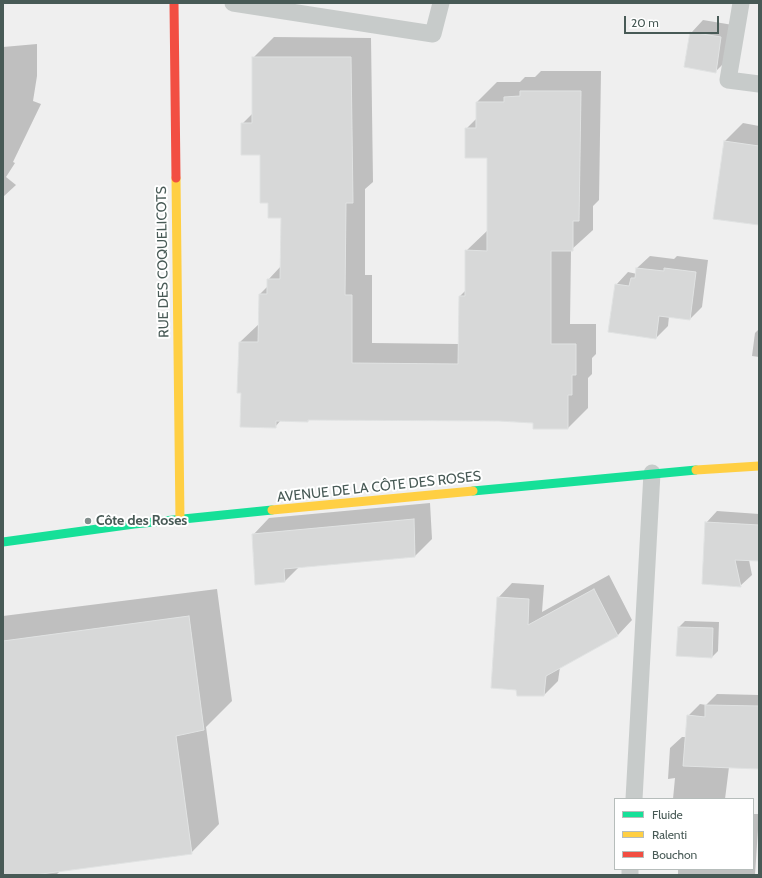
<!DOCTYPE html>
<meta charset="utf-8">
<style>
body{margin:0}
#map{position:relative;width:762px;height:878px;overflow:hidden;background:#efefef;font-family:Cabin,sans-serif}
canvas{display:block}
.frame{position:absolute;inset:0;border:4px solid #485a56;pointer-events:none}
.legend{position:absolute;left:614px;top:798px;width:140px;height:72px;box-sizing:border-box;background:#fff;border:1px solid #b6bdbb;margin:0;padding:5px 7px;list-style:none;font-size:12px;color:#485a56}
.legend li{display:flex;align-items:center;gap:8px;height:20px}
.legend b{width:20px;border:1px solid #b6bdbb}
.scale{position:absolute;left:624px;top:16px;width:95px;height:18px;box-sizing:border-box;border:2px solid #485a56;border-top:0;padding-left:5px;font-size:12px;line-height:14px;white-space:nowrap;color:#485a56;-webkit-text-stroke:3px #fff;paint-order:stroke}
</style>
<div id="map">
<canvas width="762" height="878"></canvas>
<div class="frame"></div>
<ul class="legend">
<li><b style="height:5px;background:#16e098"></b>Fluide</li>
<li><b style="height:5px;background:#ffcf43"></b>Ralenti</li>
<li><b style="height:5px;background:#f24e42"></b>Bouchon</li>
</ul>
<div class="scale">20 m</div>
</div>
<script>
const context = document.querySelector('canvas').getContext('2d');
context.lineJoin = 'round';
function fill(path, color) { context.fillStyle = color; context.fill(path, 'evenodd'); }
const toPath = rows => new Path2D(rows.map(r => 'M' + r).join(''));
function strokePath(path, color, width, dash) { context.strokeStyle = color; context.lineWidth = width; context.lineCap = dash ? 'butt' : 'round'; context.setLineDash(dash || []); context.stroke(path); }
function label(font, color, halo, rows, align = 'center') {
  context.font = font + ' Cabin,sans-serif'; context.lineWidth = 4; context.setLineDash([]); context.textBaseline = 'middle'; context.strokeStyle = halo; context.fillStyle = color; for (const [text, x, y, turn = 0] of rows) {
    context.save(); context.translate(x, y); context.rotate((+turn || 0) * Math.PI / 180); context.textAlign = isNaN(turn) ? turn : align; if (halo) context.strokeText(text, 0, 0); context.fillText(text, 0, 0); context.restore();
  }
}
fill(toPath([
 [703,20,733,25,728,59,715,72,691,33],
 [274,37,371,38,373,182,365,189,365,275,372,275,372,343,459,344,460,296,466,290,466,251,488,230,488,157,466,129,477,118,477,102,497,82,520,82,525,77,535,77,541,71,601,71,599,200,593,206,593,230,571,250,570,324,596,324,596,354,592,358,592,374,588,378,588,408,568,428,534,428,534,422,499,420,309,419,308,421,281,420,275,427,242,392,240,342,260,323,260,294,268,286,268,280,281,266,282,217,269,202,261,154,242,124,253,113,253,58],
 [37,44,37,76,33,101,41,104,13,162,15,163,6,177,16,185,3,197,3,47],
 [743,123,759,126,759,224,725,141],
 [650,256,674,259,677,256,708,260,702,307,690,319,669,316,668,326,656,338,616,285,628,272,637,274,637,268],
 [759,329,759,357,752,356,755,333],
 [430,503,432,539,415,556,299,567,285,581,253,535,269,518],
 [717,511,759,514,759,560,749,560,752,575,740,586,706,523],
 [609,575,632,620,618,635,560,667,558,681,544,695,498,598,512,583,544,585,542,612],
 [217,589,232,701,206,727,219,824,191,853,61,870,56,875,7,875,3,870,3,616],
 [685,621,719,622,718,651,712,657,679,627],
 [717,694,759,695,759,768,729,767,725,799,673,799,675,778,668,779,670,748,682,737,686,737,688,716,700,704,706,705],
 [753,814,759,814,755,875,678,875,678,869,753,869]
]), '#0003');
const building = toPath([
 [690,32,721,37,716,73,684,67,690,32],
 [252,57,351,57,353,203,346,203,345,295,352,295,352,363,458,364,459,296,465,296,465,250,487,251,487,158,465,158,465,128,476,128,476,102,504,102,504,97,520,96,520,91,581,91,579,221,573,221,573,251,551,251,551,344,576,344,576,375,572,375,572,395,568,395,568,429,533,429,533,423,499,421,308,420,308,422,276,421,276,428,240,427,241,393,237,393,239,342,258,342,259,294,267,294,267,279,280,279,281,218,268,218,268,203,260,203,260,155,241,155,241,123,252,123,252,57],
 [724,141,759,146,759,225,713,219,724,141],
 [636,268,664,271,664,268,696,272,690,320,659,316,656,339,608,332,615,284,629,286,631,278,635,278,636,268],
 [414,519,415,557,284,569,285,582,255,585,252,534,414,519],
 [705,522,759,525,759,561,735,560,741,587,702,584,705,522],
 [594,589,618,636,546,676,544,696,517,696,516,690,491,688,497,597,529,599,528,625,594,589],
 [189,616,204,730,176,736,192,854,34,875,3,875,3,641,189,616],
 [678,627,713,628,712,658,676,656,678,627],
 [705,705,759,706,759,769,683,766,687,715,705,717,705,705]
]);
fill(building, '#d7d8d8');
strokePath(building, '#e0e2e2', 1);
strokePath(toPath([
 [233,3,433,34,441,3],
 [741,3,728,80,759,84],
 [634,799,652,473],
 [630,875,630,869]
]), '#c7cbca', 17);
strokePath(toPath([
 [473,491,696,470],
 [3,542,134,524,272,510]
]), '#16e098', 9);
strokePath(toPath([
 [176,178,180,521],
 [696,470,759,466],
 [272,510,473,491]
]), '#ffcf43', 9);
strokePath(toPath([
 [174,3,176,178]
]), '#f24e42', 9);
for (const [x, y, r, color] of [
 [88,521,4,"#828e8c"]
]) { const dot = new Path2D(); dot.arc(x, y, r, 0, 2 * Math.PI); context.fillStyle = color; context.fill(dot); strokePath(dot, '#fff', 1.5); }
label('14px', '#485a56', '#fff', [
 ["RUE DES COQUELICOTS",163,262,-91],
 ["AVENUE DE LA CÔTE DES ROSES",379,487,-6]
]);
label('bold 14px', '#485a56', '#fff', [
 ["Côte des Roses",96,521]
], 'left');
</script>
